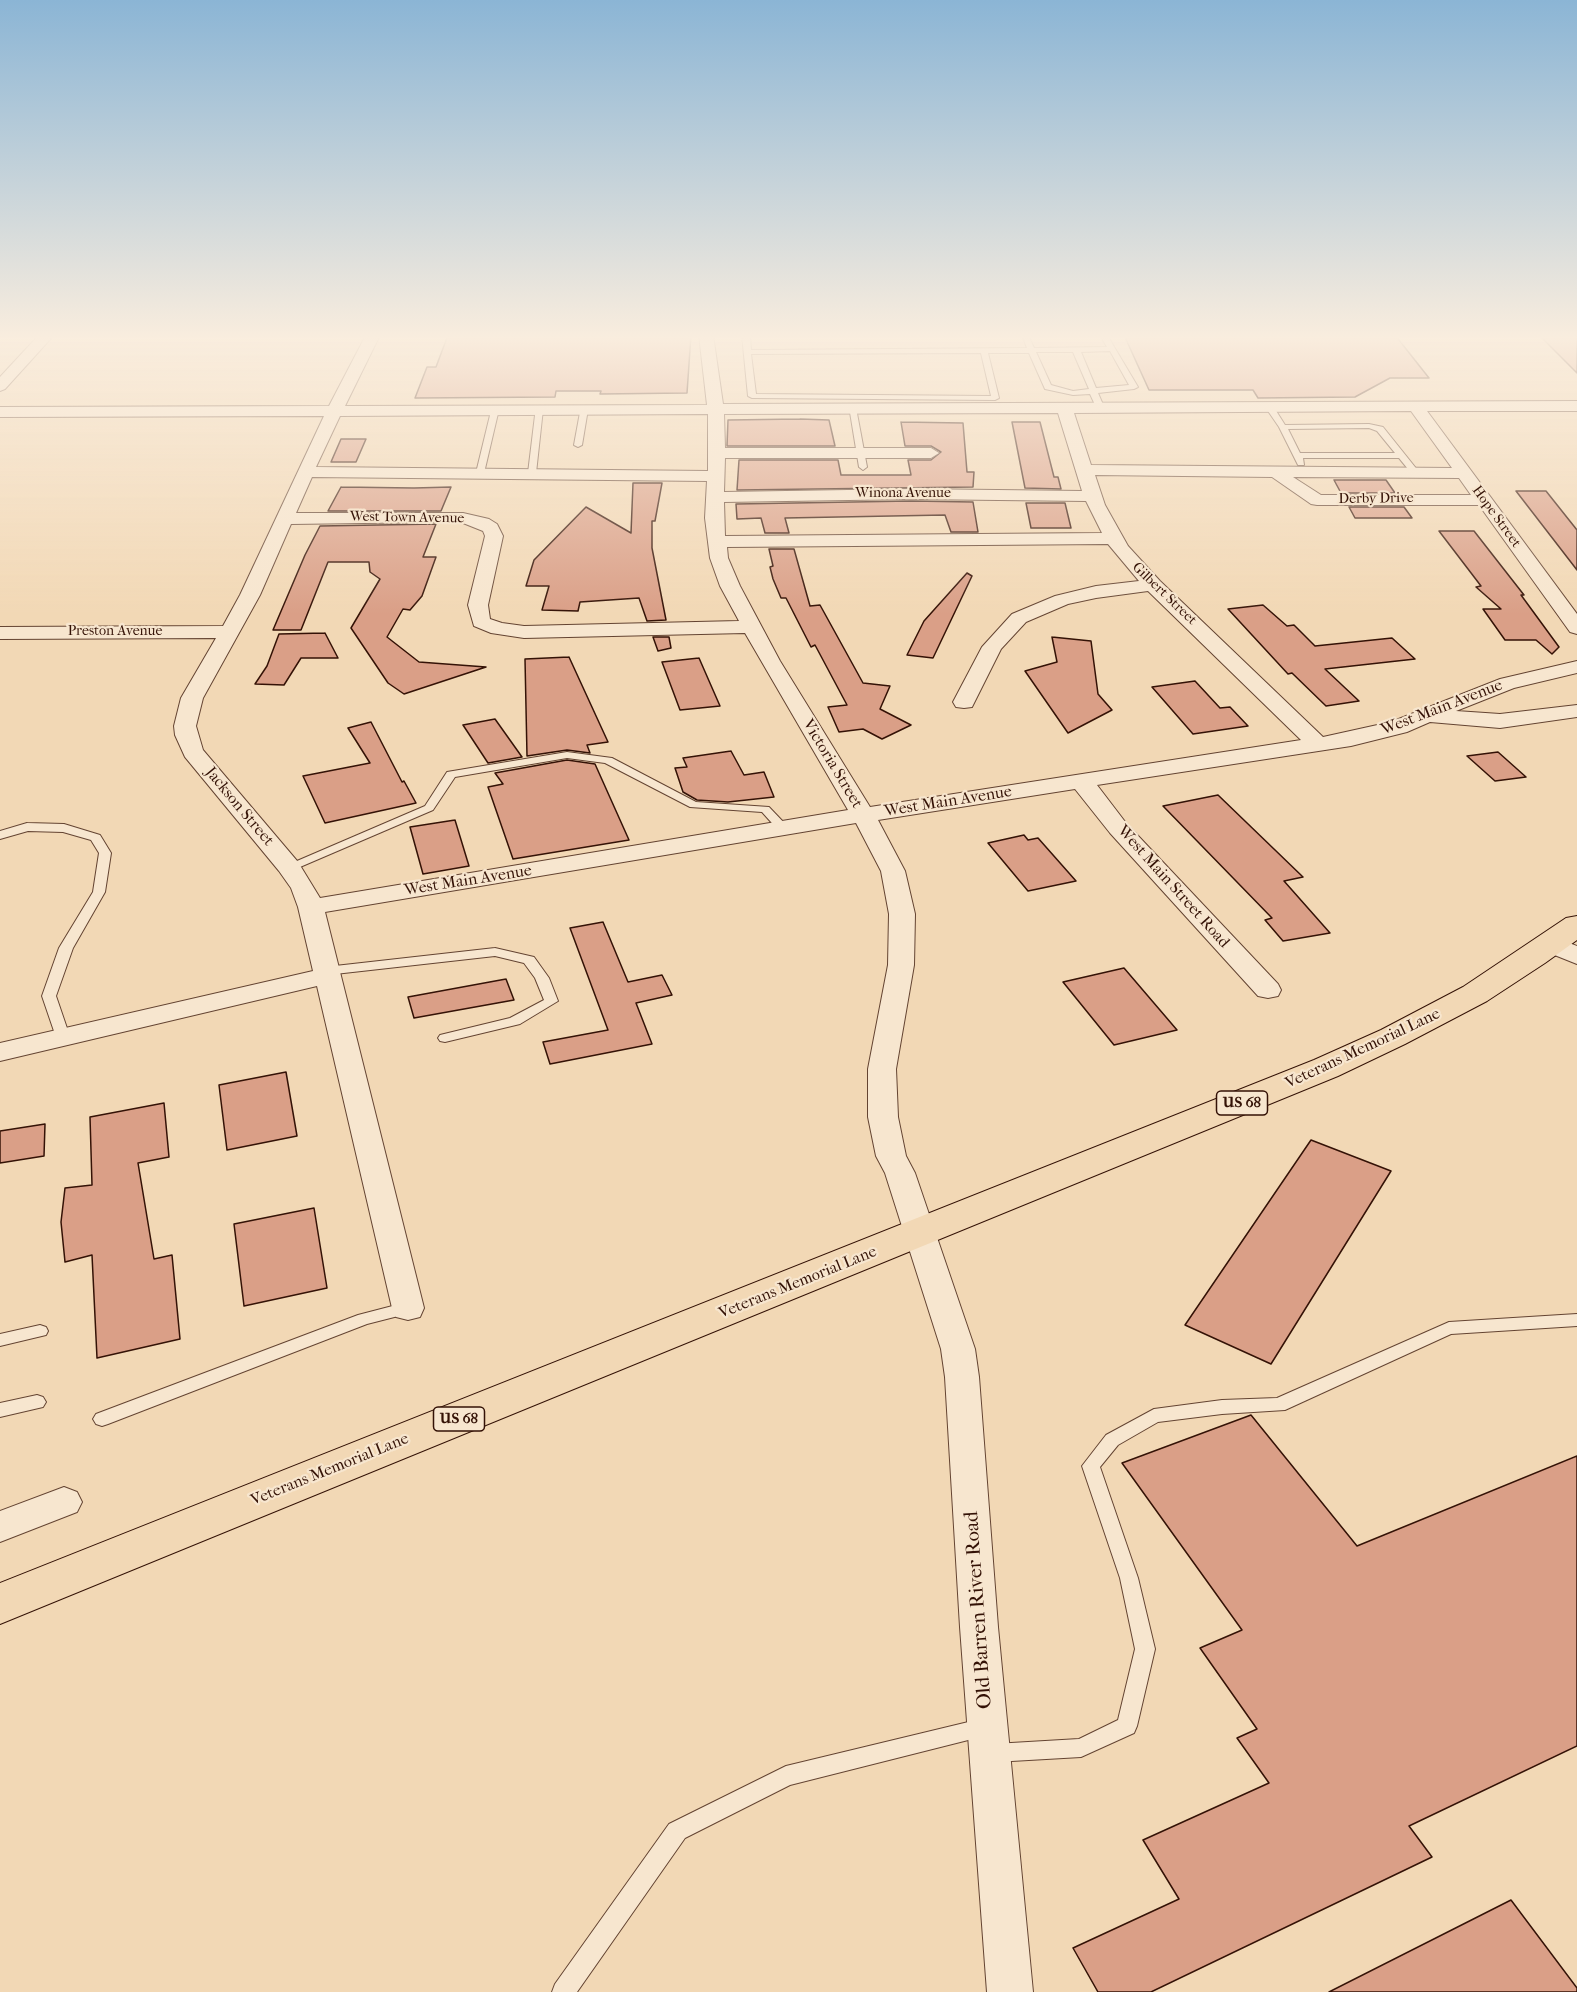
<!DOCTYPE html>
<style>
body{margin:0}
canvas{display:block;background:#f2d8b5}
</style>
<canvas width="1577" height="1992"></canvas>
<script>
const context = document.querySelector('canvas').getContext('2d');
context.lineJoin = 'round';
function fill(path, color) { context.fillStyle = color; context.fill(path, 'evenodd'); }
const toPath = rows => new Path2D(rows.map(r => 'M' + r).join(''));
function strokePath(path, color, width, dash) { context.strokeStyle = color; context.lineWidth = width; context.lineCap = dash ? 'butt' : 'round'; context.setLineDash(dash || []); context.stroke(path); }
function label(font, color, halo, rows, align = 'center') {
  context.font = font + ' "IM FELL French Canon",serif'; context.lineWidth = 4.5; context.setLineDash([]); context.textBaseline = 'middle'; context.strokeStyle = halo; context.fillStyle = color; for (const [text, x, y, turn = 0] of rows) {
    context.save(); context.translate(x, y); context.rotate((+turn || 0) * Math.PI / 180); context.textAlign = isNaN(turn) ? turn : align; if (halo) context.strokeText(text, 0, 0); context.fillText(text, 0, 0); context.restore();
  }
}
const building = toPath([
 [448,335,691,335,687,393,600,394,601,391,556,391,555,397,415,398,427,367,436,367,448,335],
 [1124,335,1395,335,1429,378,1390,378,1355,397,1258,398,1253,390,1149,390,1124,335],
 [1539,335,1577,335,1577,373,1539,335],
 [800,419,829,420,835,446,727,446,728,420,800,419],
 [901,422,963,423,967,472,974,472,973,487,737,490,739,460,838,460,841,475,911,475,908,460,931,460,941,452,931,446,905,446,901,422],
 [1012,422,1040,422,1054,477,1058,477,1061,489,1025,488,1012,422],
 [341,439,366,439,356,462,331,462,341,439],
 [1334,480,1386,480,1395,493,1341,493,1334,480],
 [633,483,662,483,655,521,652,521,652,548,666,620,647,621,639,598,580,602,578,611,542,610,549,586,526,586,534,560,586,507,631,533,633,483],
 [341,487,414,488,451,487,441,511,328,511,341,487],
 [1516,491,1546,491,1577,530,1577,570,1516,491],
 [911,501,973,502,978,532,951,532,945,515,785,518,789,533,765,533,761,518,737,519,736,504,911,501],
 [1026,503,1065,503,1071,528,1031,528,1026,503],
 [1349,507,1404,507,1412,518,1355,518,1349,507],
 [436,524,423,557,436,557,422,596,410,610,403,609,387,637,419,662,486,667,404,694,388,683,351,628,380,579,370,572,369,562,328,562,301,630,273,630,305,555,320,526,436,524],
 [1439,531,1474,531,1524,595,1521,595,1559,647,1552,654,1536,640,1505,640,1483,609,1501,609,1476,587,1481,586,1439,531],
 [769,549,794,549,810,606,820,605,863,683,890,686,880,709,911,725,882,739,863,729,839,732,828,707,847,705,815,645,811,647,786,598,781,598,773,579,770,567,773,566,769,549],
 [967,573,972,576,933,658,907,655,924,621,967,573],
 [1263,605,1287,626,1294,625,1315,646,1392,638,1415,659,1325,669,1359,701,1326,706,1292,673,1288,674,1228,609,1263,605],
 [325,633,338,658,301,658,284,685,255,684,267,666,279,634,325,633],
 [653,637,669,637,671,648,658,651,653,637],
 [1052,637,1091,641,1098,694,1112,710,1068,733,1025,671,1057,662,1052,637],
 [569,657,608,742,587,745,590,753,567,750,527,756,525,659,569,657],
 [699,658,720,706,680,710,662,662,699,658],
 [1195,681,1220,708,1230,707,1248,726,1193,734,1152,687,1195,681],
 [495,719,522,757,488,763,463,725,495,719],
 [371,722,402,782,404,781,416,803,325,823,303,776,370,763,348,728,371,722],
 [731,751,744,775,764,772,774,797,728,802,697,800,683,792,675,768,687,767,683,758,731,751],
 [1498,752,1526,777,1495,781,1467,756,1498,752],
 [567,760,595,764,629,840,513,859,488,787,503,784,495,773,567,760],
 [1218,795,1303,877,1284,881,1330,933,1283,941,1265,920,1272,918,1163,806,1218,795],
 [455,820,469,866,423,874,410,827,455,820],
 [1024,835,1028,840,1038,838,1076,881,1028,891,988,843,1024,835],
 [603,922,628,982,662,975,672,995,636,1003,652,1044,550,1064,543,1042,608,1030,570,928,603,922],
 [1124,968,1177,1030,1114,1045,1063,982,1124,968],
 [506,979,514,1000,414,1018,408,997,506,979],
 [286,1072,297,1136,227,1150,219,1085,286,1072],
 [164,1103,169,1157,138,1163,154,1259,172,1255,180,1339,97,1358,92,1255,65,1262,61,1222,65,1188,92,1185,90,1117,164,1103],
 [45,1124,44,1156,0,1163,0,1131,45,1124],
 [1311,1140,1391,1171,1271,1364,1185,1325,1311,1140],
 [314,1208,327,1288,244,1306,234,1224,314,1208],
 [1251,1415,1357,1546,1577,1456,1577,1746,1409,1826,1432,1857,1151,1992,1098,1992,1073,1948,1179,1899,1143,1840,1269,1783,1237,1738,1257,1729,1200,1648,1242,1630,1122,1463,1251,1415],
 [1511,1900,1577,1988,1577,1992,1329,1992,1511,1900]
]);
fill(building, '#da9f87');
strokePath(building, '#341206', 1.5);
const lane = toPath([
 [742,335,750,335,751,350,1027,348,1022,335,1028,335,1034,348,1107,347,1100,335,1107,335,1138,387,1134,389,1098,393,1104,407,1100,409,1096,407,1090,394,1073,395,1045,389,1029,353,988,353,999,398,995,400,752,398,748,396,742,335],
 [1110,351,1129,385,1096,388,1081,352,1110,351],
 [1036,352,1073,352,1089,389,1073,391,1051,385,1036,352],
 [981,353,991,396,756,394,751,354,981,353],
 [849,406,856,408,867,467,863,470,859,467,849,406],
 [1267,406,1273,406,1285,425,1369,424,1383,427,1419,472,1412,474,1399,458,1303,458,1304,465,1298,465,1279,427,1266,408,1267,406],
 [1369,428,1377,431,1395,453,1300,453,1288,429,1369,428],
 [492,407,499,409,484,473,480,476,476,473,492,407],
 [536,407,543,409,536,473,532,476,528,473,536,407],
 [581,407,588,409,582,445,578,447,574,445,581,407],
 [567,752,612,758,696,802,769,807,790,829,784,833,780,832,762,812,690,807,605,763,567,758,455,777,433,810,293,870,285,870,283,867,425,806,447,772,567,752],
 [27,823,64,824,100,835,111,853,105,892,73,948,56,996,70,1037,63,1041,56,1037,42,996,59,948,93,892,99,853,91,840,63,832,28,831,0,839,0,831,27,823],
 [495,948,534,957,549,978,558,1001,520,1024,445,1042,440,1041,438,1038,440,1035,510,1018,544,1000,535,978,524,963,495,956,326,975,319,971,326,967,495,948],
 [408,1302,414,1304,416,1308,414,1312,367,1324,108,1424,102,1426,96,1424,93,1419,96,1414,358,1315,408,1302],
 [1577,1314,1577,1326,1451,1334,1285,1410,1222,1414,1158,1422,1118,1445,1100,1467,1138,1578,1155,1649,1137,1726,1134,1733,1081,1757,994,1762,987,1760,984,1753,987,1746,994,1744,1079,1739,1118,1720,1135,1649,1120,1578,1082,1466,1106,1435,1154,1409,1222,1400,1277,1398,1449,1322,1577,1314],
 [40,1325,46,1327,48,1331,46,1335,0,1346,0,1334,40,1325],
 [37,1395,43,1397,46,1402,43,1407,0,1417,0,1403,37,1395],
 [985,1718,992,1720,995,1727,992,1734,790,1785,685,1838,577,1992,552,1992,555,1984,669,1824,786,1766,985,1718]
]);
const street = toPath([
 [39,335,54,335,5,389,0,391,0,377,39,335],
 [366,335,380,335,345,406,707,405,699,335,713,335,723,404,1577,401,1577,411,1427,411,1577,614,1577,634,1570,632,1479,505,1317,505,1311,504,1272,477,1095,475,1105,505,1128,546,1160,581,1323,737,1391,722,1500,679,1577,661,1577,673,1514,688,1456,711,1500,714,1577,705,1577,717,1500,728,1430,722,1407,732,1351,746,1097,785,1126,823,1278,984,1281,990,1278,996,1268,998,1258,996,1110,833,1075,789,878,820,905,871,915,914,914,965,896,1069,898,1117,906,1156,915,1173,975,1349,979,1377,998,1627,1033,1992,987,1992,960,1627,945,1377,941,1349,885,1173,876,1156,868,1117,868,1069,888,965,889,914,881,871,856,823,325,912,424,1308,420,1317,408,1320,396,1317,392,1308,317,986,0,1061,0,1043,313,971,298,907,291,888,279,871,185,757,175,735,174,726,181,698,216,638,0,639,0,627,223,626,240,595,324,416,0,417,0,407,329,406,366,335],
 [1411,411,1452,468,1091,465,1074,413,1411,411],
 [1058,413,1082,491,911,489,724,492,725,458,931,458,939,453,931,448,725,448,724,414,1058,413],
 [708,414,708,471,316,467,340,416,708,414],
 [312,477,707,481,705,518,710,558,720,586,739,621,524,626,502,623,490,619,488,605,503,536,497,524,489,519,463,513,296,513,312,477],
 [1293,477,1459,478,1471,495,1321,495,1293,477],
 [911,499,1086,501,1102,533,725,536,724,502,911,499],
 [436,522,463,523,483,531,485,536,468,605,474,626,491,633,524,638,745,633,848,810,320,898,298,862,203,750,196,726,203,698,260,595,291,524,436,522],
 [1108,544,1139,581,1096,586,1055,596,1012,614,982,647,953,702,956,707,964,708,972,707,1001,649,1026,622,1068,604,1096,598,1148,591,1301,740,870,807,780,661,740,586,728,558,727,547,1108,544],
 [1551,936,1577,946,1577,964,1542,950,1538,944,1542,938,1551,936],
 [64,1487,77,1492,82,1502,77,1512,0,1542,0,1511,64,1487]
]);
const primary = toPath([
 [1577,916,1577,940,1545,963,1487,1001,1405,1044,1338,1076,0,1624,0,1583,1314,1060,1381,1030,1463,987,1566,918,1577,916]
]);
strokePath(lane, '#644432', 2);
strokePath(street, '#644432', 2);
strokePath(primary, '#341206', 2);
fill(lane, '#f7e6cf');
fill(street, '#f7e6cf');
fill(primary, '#f2d8b5');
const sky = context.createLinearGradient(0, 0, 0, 614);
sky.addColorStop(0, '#8bb5d5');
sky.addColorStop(0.55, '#f9edde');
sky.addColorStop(1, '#f9edde00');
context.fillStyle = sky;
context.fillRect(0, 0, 1577, 614);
label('14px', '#341206', '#f7e6cf', [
 ["Winona Avenue",903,494],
 ["Derby Drive",1376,499,-1],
 ["Hope Street",1496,517,54],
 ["West Town Avenue",407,518,1],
 ["Gilbert Street",1164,594,44],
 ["Preston Avenue",115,632]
]);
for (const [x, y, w] of [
 [1242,1103,51],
 [459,1419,51]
]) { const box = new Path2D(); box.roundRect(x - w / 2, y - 12, w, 24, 4.5); context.fillStyle = '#f7e6cf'; context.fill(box); strokePath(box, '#341206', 1.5); }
label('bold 15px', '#341206', null, [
 ["US 68",1242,1103],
 ["US 68",459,1419]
]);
label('16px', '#341206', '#f7e6cf', [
 ["West Main Avenue",1442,708,-21],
 ["Victoria Street",832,764,59],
 ["West Main Avenue",948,802,-9],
 ["Jackson Street",239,807,50],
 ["West Main Avenue",468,881,-9],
 ["West Main Street Road",1173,887,48],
 ["Veterans Memorial Lane",1363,1049,-25],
 ["Veterans Memorial Lane",798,1283,-22],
 ["Veterans Memorial Lane",330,1470,-22]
]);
label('20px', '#341206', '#f7e6cf', [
 ["Old Barren River Road",979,1610,-94]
]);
</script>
